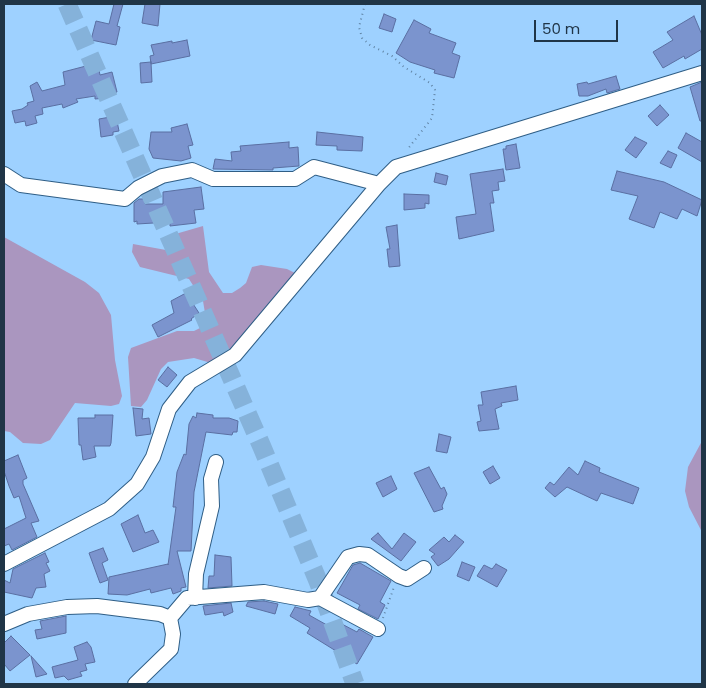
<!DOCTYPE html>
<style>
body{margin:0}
#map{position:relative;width:706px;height:688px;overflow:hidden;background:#9ed1ff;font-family:Poppins,sans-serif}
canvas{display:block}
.frame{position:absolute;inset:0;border:5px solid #203547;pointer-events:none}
.scale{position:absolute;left:534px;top:20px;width:84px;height:22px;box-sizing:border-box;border:2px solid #203547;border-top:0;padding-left:6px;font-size:15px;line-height:18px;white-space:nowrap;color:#203547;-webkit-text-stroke:4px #9ed1ff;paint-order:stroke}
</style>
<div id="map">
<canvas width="706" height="688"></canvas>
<div class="frame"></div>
<div class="scale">50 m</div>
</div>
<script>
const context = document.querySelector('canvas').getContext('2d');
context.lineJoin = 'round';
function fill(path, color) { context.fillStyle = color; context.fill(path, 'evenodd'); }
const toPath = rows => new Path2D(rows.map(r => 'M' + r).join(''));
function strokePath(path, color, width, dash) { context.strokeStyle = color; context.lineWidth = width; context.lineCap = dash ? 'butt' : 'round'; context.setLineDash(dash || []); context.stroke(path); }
fill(toPath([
 [203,226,209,272,223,293,232,293,240,288,246,283,252,267,261,265,287,269,295,273,256,336,211,363,194,358,168,362,161,369,147,400,141,407,131,406,128,357,131,348,177,331,194,331,202,327,206,319,203,301,189,279,140,267,132,252,133,244,166,250,172,235],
 [4,237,85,282,99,293,111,315,115,360,122,396,119,404,111,406,75,403,50,440,41,444,23,443,10,432,4,431],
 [702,441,702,532,689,507,685,491,688,467]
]), '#aa96bf');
const building = toPath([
 [114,4,123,4,117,26,120,27,116,45,91,40,96,21,109,24,114,4],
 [145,4,160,4,158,26,142,23,145,4],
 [384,14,396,19,392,32,379,28,384,14],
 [694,16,702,35,702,49,685,59,684,56,663,68,653,52,673,40,667,32,694,16],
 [414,20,431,29,429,33,456,43,452,53,460,56,454,78,434,73,435,70,410,62,396,53,414,20],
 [187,40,190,56,151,64,150,56,154,55,151,45,172,41,172,43,187,40],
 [151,62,152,82,141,83,140,63,151,62],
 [86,66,87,71,90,70,91,73,99,70,100,75,112,72,117,92,105,94,106,98,95,99,95,96,76,99,78,102,63,108,62,104,42,108,43,114,35,116,37,123,26,126,25,121,15,123,12,111,22,109,28,105,27,103,34,101,30,86,37,82,42,91,65,85,63,72,86,66],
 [616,76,620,89,607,93,606,89,588,96,579,96,577,84,587,82,588,84,616,76],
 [702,82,702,121,700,121,690,87,702,82],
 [660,105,669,115,657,126,648,116,660,105],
 [116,116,119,131,113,132,113,135,101,137,99,119,116,116],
 [187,124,193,145,188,146,191,158,181,161,153,158,149,149,151,132,172,132,171,128,187,124],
 [317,132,363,137,362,151,337,150,337,146,316,145,317,132],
 [686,133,702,142,702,162,678,148,686,133],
 [635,137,647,143,636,158,625,150,635,137],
 [289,142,289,148,298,147,299,166,273,168,273,170,213,169,215,159,232,161,231,152,241,151,240,146,289,142],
 [516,144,520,168,506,170,503,149,506,149,506,146,516,144],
 [668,151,677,155,671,168,660,163,668,151],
 [503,169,505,181,498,182,499,190,492,191,494,203,490,203,494,231,459,239,456,217,476,214,470,174,503,169],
 [617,171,664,182,702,200,697,216,682,209,677,219,660,212,654,228,629,219,638,196,611,190,617,171],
 [436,173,448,176,446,185,434,182,436,173],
 [201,187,204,209,194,210,196,223,170,226,170,222,137,224,137,221,134,222,134,203,139,199,145,199,145,204,163,204,163,192,201,187],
 [404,194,429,195,429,204,425,203,425,208,404,210,404,194],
 [397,225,400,266,389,267,387,249,390,249,386,227,397,225],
 [186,293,199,313,191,319,192,320,158,337,152,325,174,313,171,301,186,293],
 [168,367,177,375,167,387,158,380,168,367],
 [516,386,518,400,501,403,502,406,495,409,499,429,479,431,477,422,481,421,478,405,483,405,481,392,516,386],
 [133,408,143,409,142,419,149,418,151,434,136,436,133,408],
 [197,413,213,415,213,418,229,418,238,421,237,432,233,432,232,435,206,432,194,492,191,551,177,551,186,587,181,588,181,591,173,594,171,588,151,593,150,589,127,595,108,594,109,577,168,564,168,565,176,507,173,507,177,472,184,454,186,455,189,424,193,416,196,418,197,413],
 [95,415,113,415,111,443,110,446,94,446,96,457,83,460,81,445,79,445,78,418,95,418,95,415],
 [439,434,451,437,447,453,436,451,439,434],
 [18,455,27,478,23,480,23,484,39,521,31,523,37,537,12,550,9,544,4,546,4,529,26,518,19,496,14,498,9,486,4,471,4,461,18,455],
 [585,461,600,468,599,472,639,488,633,504,601,493,597,501,567,487,555,497,545,488,550,482,554,485,569,467,578,475,585,461],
 [493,466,500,478,490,484,483,472,493,466],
 [429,467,441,489,444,487,447,494,442,506,443,509,434,512,414,473,429,467],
 [391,476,397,489,383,497,376,483,391,476],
 [138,515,145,533,153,530,159,542,133,552,121,524,138,515],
 [378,533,392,549,404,533,416,542,401,561,371,539,378,533],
 [455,535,464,542,449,559,438,566,431,557,435,554,429,550,444,537,449,542,455,535],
 [103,548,108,560,102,563,108,580,100,583,89,553,103,548],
 [45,553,49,562,46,563,50,571,44,574,46,587,36,588,32,598,4,592,4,580,10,583,13,569,45,553],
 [215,555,231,557,232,586,208,588,209,576,214,576,215,555],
 [462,562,475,567,469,581,457,576,462,562],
 [360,563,391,581,380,602,385,605,378,619,358,609,360,605,337,593,353,565,360,563],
 [496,564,507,570,497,587,477,576,484,565,492,569,496,564],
 [264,601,278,604,275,614,246,606,248,602,264,601],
 [231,603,233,612,224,616,223,612,205,615,203,606,231,603],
 [295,607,311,611,309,615,334,629,338,622,357,632,359,629,373,637,357,664,307,633,310,628,290,616,295,607],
 [66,616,66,633,37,639,35,630,42,629,40,621,66,616],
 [11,636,30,655,10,671,4,664,4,643,11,636],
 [87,642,91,647,95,662,85,664,87,670,80,672,82,676,68,680,64,676,55,678,52,667,78,660,74,647,87,642],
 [31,656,47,674,36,677,31,656]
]);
fill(building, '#7b94ce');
strokePath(building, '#5a6fa2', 1);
strokePath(toPath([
 [67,4,262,447,318,581,355,684]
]), '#85b2da', 19, [19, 9]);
const minor = toPath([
 [4,174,21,185,125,199,138,188,162,176,192,170,213,179,295,179,314,167,379,184],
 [4,564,109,509,137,484,153,457,169,409,190,382,235,355,379,184,396,167,702,73],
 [195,598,196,574,212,506,211,479,216,462],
 [320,598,378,629],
 [170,618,187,598,264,592,308,600,320,598,348,557,359,554,368,555,399,576,407,579,424,568],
 [4,624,28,614,67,607,97,606,160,614,170,618,173,634,171,649,135,684]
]);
strokePath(minor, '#2f5e86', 16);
strokePath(toPath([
 [365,4,359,27,362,38,370,45,392,56,404,67,430,83,435,90,432,118,407,150],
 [383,618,394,587]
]), '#6185a6', 2, [1, 4]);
strokePath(minor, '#fff', 14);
</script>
